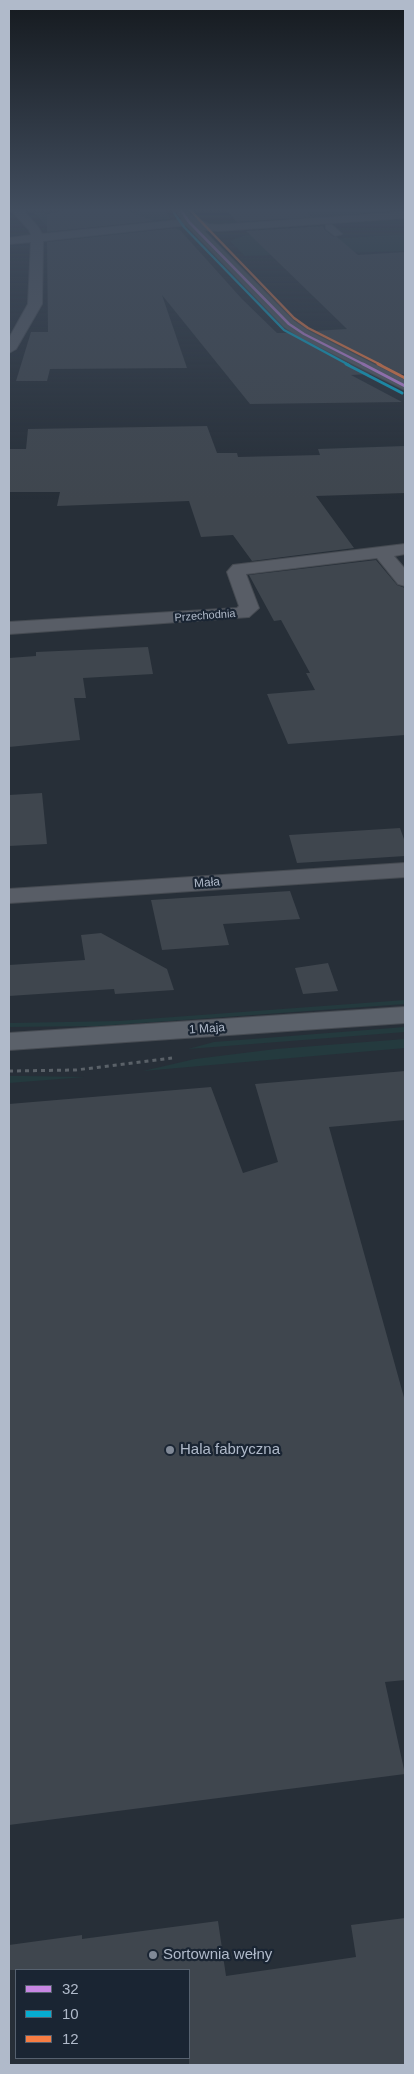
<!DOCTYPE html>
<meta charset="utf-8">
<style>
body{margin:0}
#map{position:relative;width:414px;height:2074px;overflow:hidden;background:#272f38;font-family:Helvetica,sans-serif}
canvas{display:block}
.frame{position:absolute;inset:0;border:10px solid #b0baca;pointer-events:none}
.legend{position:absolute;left:15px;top:1969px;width:175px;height:90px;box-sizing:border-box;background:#1a2533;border:1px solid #56616f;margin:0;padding:6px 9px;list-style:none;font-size:15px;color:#b0baca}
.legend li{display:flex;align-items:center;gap:10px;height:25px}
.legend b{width:25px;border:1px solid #56616f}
</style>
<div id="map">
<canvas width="414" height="2074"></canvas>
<div class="frame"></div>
<ul class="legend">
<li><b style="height:6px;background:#c787e3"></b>32</li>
<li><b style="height:6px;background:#06acd0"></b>10</li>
<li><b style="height:6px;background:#f77d43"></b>12</li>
</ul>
</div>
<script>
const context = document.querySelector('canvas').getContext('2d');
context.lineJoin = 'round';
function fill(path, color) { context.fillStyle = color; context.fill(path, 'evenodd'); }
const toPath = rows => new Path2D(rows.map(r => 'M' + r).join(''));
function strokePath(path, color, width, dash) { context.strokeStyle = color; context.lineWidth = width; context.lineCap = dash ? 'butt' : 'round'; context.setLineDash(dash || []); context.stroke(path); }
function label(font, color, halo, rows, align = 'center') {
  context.font = font + ' Helvetica,sans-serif'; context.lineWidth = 4.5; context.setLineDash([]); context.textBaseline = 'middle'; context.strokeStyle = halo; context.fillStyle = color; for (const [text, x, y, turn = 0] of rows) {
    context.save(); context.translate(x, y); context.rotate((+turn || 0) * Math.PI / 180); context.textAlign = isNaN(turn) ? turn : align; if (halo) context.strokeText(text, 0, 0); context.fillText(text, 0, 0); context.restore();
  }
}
fill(toPath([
 [144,209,164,209,170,217,170,219,60,230,48,228,34,213,43,213,60,216,132,214],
 [273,209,391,209,389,211,326,217,239,222,311,216,308,213,252,217],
 [405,234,405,251,245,256,230,241,245,235,258,235,268,243],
 [405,1000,405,1004,183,1020,98,1026,9,1027,9,1023,12,1023,119,1021],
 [405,1027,405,1032,188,1049,214,1042],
 [405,1039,405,1048,143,1071,195,1059,276,1049],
 [9,1076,25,1076,85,1077,9,1083]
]), '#243a3e');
fill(toPath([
 [73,209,122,209,154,221,47,232,47,214],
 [225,209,303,209,312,217,237,222],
 [323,226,325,230,334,237,337,237,358,255,405,252,405,374,397,374,314,331,347,329,246,231],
 [175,228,180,230,242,299,277,333,289,333,370,374,351,375,402,402,250,404,162,295,187,368,50,369,47,381,16,381,31,332,48,332,47,242],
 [207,426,217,453,237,453,238,457,320,455,318,449,405,446,405,493,316,496,354,548,252,561,233,535,201,537,189,501,57,506,60,492,9,492,9,449,26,449,28,429],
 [376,560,397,585,405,588,405,735,288,744,267,694,315,690,306,673,310,673,281,620,274,621,249,575],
 [148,647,153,674,83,678,86,698,74,698,80,740,9,747,9,658,36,656,36,652],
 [42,793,47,844,9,846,9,795],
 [400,828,405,842,405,856,297,863,289,835],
 [290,891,300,919,223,924,229,945,162,950,151,900],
 [101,933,167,969,174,990,115,994,114,989,9,996,9,965,85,960,81,935],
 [328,963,338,991,303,994,295,968],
 [405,1071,405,1120,329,1127,405,1401,405,1680,385,1682,405,1774,9,1825,9,1104,211,1087,243,1173,278,1162,255,1084],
 [405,1918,405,2065,189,2065,189,1970,9,1970,9,1945,82,1935,82,1939,218,1921,226,1976,356,1957,351,1925]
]), '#3f464e');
const service = toPath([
 [326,225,332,225,342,234,335,236,326,229,326,225]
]);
const minor = toPath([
 [10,209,22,209,38,227,42,234,189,219,195,222,189,225,43,241,42,304,16,349,9,353,9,338,28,304,31,242,9,244,9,238,31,235,29,230,10,209],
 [405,544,405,554,394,556,405,569,405,586,398,584,377,558,246,574,259,608,249,617,9,634,9,622,237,608,239,606,227,572,233,565,405,544],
 [405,863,405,877,9,903,9,889,405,863]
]);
const tertiary = toPath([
 [175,209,186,209,190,215,208,224,218,225,405,212,405,218,218,231,203,230,294,321,309,331,405,380,405,390,299,337,284,327,185,224,175,209]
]);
const secondary = toPath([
 [405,1007,405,1023,9,1050,9,1033,405,1007]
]);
strokePath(service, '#464b52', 2);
strokePath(minor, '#464b52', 2);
strokePath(tertiary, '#464b52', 2);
strokePath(secondary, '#464b52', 2);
strokePath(toPath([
 [9,1071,76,1070,172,1058]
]), '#5a6168', 3, [4, 4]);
fill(service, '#585d66');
fill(minor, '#585d66');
fill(tertiary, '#585d66');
fill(secondary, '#5b616a');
strokePath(toPath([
 [180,209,189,222,289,324,304,334,365,365]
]), '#c787e3', 2.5);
strokePath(toPath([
 [363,364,405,386]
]), '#c787e3', 3);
strokePath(toPath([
 [174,213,184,227,284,330,349,365]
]), '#06acd0', 2.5);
strokePath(toPath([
 [346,364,402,393]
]), '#06acd0', 3);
strokePath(toPath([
 [189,209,294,318,308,328,381,365]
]), '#f77d43', 2.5);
strokePath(toPath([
 [378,364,405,378]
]), '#f77d43', 3);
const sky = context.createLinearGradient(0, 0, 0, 500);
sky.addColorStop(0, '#151a1f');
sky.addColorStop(0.42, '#414d5e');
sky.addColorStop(1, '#414d5e00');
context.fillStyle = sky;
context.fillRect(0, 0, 414, 500);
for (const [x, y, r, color] of [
 [170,1450,5,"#808997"],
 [153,1955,5,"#808997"]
]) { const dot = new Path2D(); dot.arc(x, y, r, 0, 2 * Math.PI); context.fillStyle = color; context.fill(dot); strokePath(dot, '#1a2533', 2); }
label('11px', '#b0baca', '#1a2533', [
 ["Przechodnia",205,616,-4]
]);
label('12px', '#b0baca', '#1a2533', [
 ["Mała",207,883,-4],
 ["1 Maja",207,1029,-4]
]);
label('15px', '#b0baca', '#1a2533', [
 ["Hala fabryczna",180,1450],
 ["Sortownia wełny",163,1955]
], 'left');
</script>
